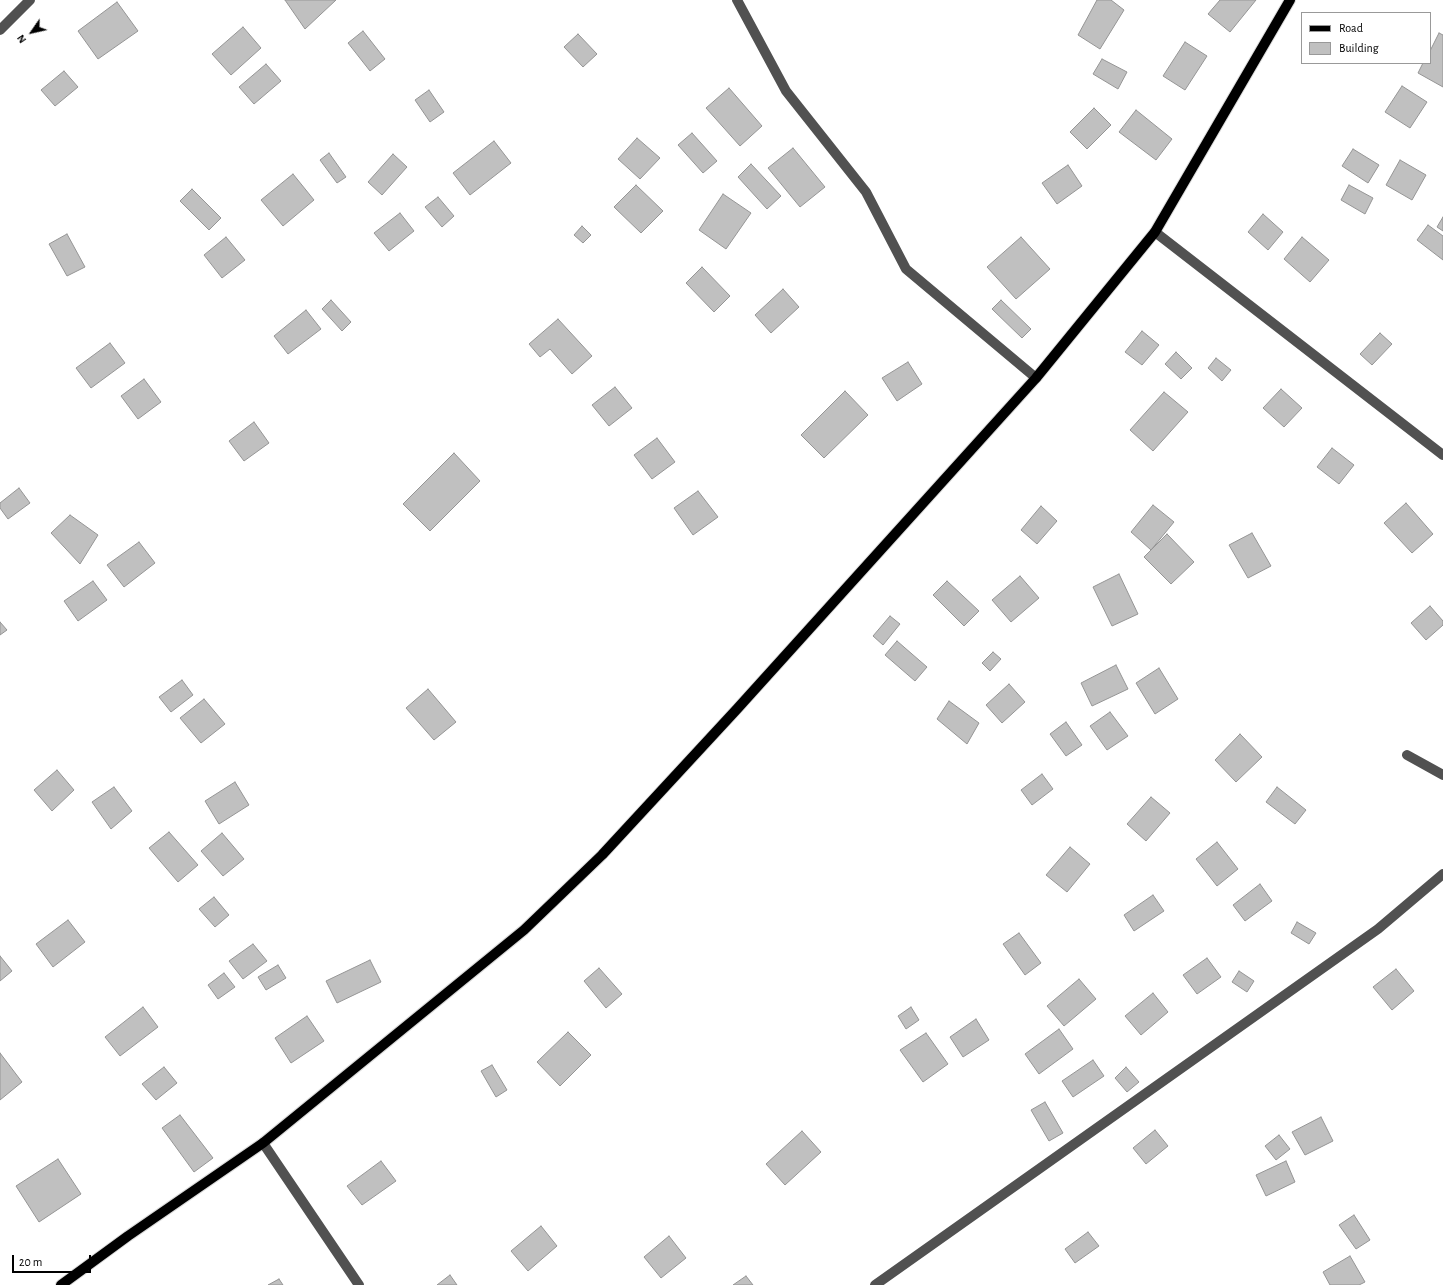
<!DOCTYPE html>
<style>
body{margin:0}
#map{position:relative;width:1443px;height:1285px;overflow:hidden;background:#fff;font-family:"Alegreya Sans",sans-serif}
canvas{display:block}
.legend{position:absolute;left:1301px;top:12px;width:130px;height:52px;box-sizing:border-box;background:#fff;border:1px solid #999;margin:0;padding:5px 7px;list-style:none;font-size:12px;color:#000}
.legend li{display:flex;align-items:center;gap:8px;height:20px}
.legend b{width:20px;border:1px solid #999}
.north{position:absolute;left:12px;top:12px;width:40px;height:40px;-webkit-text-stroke:3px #fff;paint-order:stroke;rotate:236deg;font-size:11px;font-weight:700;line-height:16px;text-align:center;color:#000}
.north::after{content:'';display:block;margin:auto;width:14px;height:18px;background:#000;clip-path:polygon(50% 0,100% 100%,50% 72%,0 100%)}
.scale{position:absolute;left:12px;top:1255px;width:79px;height:18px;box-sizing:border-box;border:2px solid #000;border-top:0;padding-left:5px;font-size:12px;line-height:14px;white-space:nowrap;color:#000;-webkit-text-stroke:3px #fff;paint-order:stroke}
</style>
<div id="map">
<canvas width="1443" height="1285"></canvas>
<ul class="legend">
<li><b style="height:5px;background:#000"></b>Road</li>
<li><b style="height:11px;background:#c0c0c0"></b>Building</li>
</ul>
<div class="north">N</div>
<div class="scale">20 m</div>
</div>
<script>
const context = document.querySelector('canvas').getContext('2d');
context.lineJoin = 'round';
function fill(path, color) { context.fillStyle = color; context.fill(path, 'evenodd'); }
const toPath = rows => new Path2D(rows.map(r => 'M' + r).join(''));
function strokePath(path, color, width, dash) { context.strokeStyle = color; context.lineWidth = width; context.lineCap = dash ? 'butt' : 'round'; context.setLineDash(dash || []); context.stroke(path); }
const building = toPath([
 [285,0,336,0,305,29,285,0],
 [1097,0,1111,0,1124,10,1100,49,1078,35,1097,0],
 [1220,0,1256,0,1230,32,1208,14,1220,0],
 [117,2,138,31,98,59,78,31,117,2],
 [243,27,261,48,231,75,212,54,243,27],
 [363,31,385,59,370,71,348,43,363,31],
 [1439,33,1443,35,1443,87,1418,73,1423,63,1430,63,1430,51,1439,33],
 [578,34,597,54,583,67,564,47,578,34],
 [1185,42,1207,56,1185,90,1163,76,1185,42],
 [1102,59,1127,72,1118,89,1093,74,1102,59],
 [266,64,281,81,254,104,239,87,266,64],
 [64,71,78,87,55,106,41,90,64,71],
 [1402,86,1427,102,1410,128,1385,112,1402,86],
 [729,88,762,126,740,146,706,108,729,88],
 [429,90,444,112,430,122,415,100,429,90],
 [1094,108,1111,125,1087,149,1070,132,1094,108],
 [1136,110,1172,139,1156,160,1119,132,1136,110],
 [692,133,717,161,703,173,678,145,692,133],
 [637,138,660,158,640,179,618,159,637,138],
 [494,141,511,163,470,195,453,173,494,141],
 [793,148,825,187,800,207,768,168,793,148],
 [1353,149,1379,165,1368,183,1342,166,1353,149],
 [329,153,346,177,337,183,320,160,329,153],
 [393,154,407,167,382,195,368,182,393,154],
 [1400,160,1426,175,1412,200,1386,185,1400,160],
 [751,164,781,196,767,209,738,177,751,164],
 [1068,165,1082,186,1057,204,1042,183,1068,165],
 [293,174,314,200,283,226,261,200,293,174],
 [636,185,663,211,641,233,614,207,636,185],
 [1349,185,1373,198,1365,214,1341,200,1349,185],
 [192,189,221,218,209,230,180,201,192,189],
 [723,194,751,213,726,249,699,230,723,194],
 [438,197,454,216,442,227,425,207,438,197],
 [400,213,414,231,389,251,374,233,400,213],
 [1263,214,1283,232,1268,250,1248,232,1263,214],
 [1443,217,1443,231,1437,227,1443,217],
 [1428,225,1443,236,1443,260,1417,240,1428,225],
 [582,226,591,235,583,243,574,235,582,226],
 [67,234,85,267,67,276,49,244,67,234],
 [226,237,245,260,222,278,204,255,226,237],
 [1021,237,1050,269,1016,299,987,267,1021,237],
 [1302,237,1329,260,1310,282,1284,259,1302,237],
 [702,267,730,296,714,312,686,283,702,267],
 [783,289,799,307,771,333,755,315,783,289],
 [331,300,351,322,342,331,322,309,331,300],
 [1001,300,1031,329,1022,338,992,309,1001,300],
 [306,310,321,329,288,354,274,336,306,310],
 [558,319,592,356,572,374,550,349,540,357,529,344,558,319],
 [1142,331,1159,345,1142,365,1125,352,1142,331],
 [1380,333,1392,344,1372,365,1360,354,1380,333],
 [110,343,125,363,91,388,76,368,110,343],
 [1176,352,1192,368,1181,379,1165,364,1176,352],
 [1216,358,1231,370,1222,381,1208,368,1216,358],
 [908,362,922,384,897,401,882,378,908,362],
 [144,379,161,402,138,419,121,396,144,379],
 [615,387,632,408,609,426,592,405,615,387],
 [1281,389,1302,408,1284,427,1263,408,1281,389],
 [845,391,868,415,824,458,801,435,845,391],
 [1164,392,1188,412,1153,451,1130,430,1164,392],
 [254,422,269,443,244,461,229,441,254,422],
 [657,438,675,462,652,479,634,455,657,438],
 [1332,448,1354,465,1339,484,1317,467,1332,448],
 [454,453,480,481,430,531,403,504,454,453],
 [19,488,30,503,8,519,0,508,0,503,19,488],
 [698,491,718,517,693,535,674,508,698,491],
 [1406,503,1433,534,1412,553,1384,523,1406,503],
 [1153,505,1174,522,1151,550,1131,532,1153,505],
 [1041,506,1057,521,1037,544,1021,530,1041,506],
 [70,515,98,535,80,564,51,533,70,515],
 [1252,533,1271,566,1248,578,1229,545,1252,533],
 [1167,534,1194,562,1171,584,1144,557,1167,534],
 [139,542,155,563,124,587,107,565,139,542],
 [1119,574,1138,614,1112,626,1093,587,1119,574],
 [1020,576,1039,598,1011,622,992,600,1020,576],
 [93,581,107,600,78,621,64,601,93,581],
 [947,581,979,611,964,626,933,595,947,581],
 [1430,606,1443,621,1443,625,1426,640,1411,623,1430,606],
 [890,616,900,624,883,645,873,636,890,616],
 [0,622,7,630,0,635,0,622],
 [897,641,927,667,915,681,885,655,897,641],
 [993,652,1001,659,990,671,982,663,993,652],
 [1116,665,1128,689,1092,706,1081,683,1116,665],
 [1159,668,1178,699,1155,714,1136,683,1159,668],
 [182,680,193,695,171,712,159,697,182,680],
 [1009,684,1025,702,1002,723,986,705,1009,684],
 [428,689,456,722,434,740,406,708,428,689],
 [204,699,225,724,201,743,180,718,204,699],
 [949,701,979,723,967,744,937,719,949,701],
 [1110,712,1128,736,1107,750,1090,726,1110,712],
 [1066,722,1082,745,1066,756,1050,734,1066,722],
 [1240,734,1262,757,1236,782,1215,760,1240,734],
 [57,770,74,790,52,811,34,790,57,770],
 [1042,774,1053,789,1032,805,1021,790,1042,774],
 [235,782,249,805,219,824,205,801,235,782],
 [114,787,132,811,111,829,92,802,114,787],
 [1277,787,1306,810,1295,824,1266,802,1277,787],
 [1151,797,1170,813,1146,841,1127,824,1151,797],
 [169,832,198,865,178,882,149,848,169,832],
 [222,833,244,859,223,876,201,851,222,833],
 [1217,842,1238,869,1217,886,1196,859,1217,842],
 [1070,847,1090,864,1067,892,1046,875,1070,847],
 [1260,884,1272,901,1245,921,1233,905,1260,884],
 [1153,895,1164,911,1134,931,1124,915,1153,895],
 [214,897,229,915,215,927,199,909,214,897],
 [68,920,85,942,53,967,36,944,68,920],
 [1297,922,1316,933,1309,944,1291,933,1297,922],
 [1019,933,1041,963,1025,975,1003,944,1019,933],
 [253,944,267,961,243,979,229,961,253,944],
 [0,956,12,971,0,981,0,956],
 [1207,958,1221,977,1197,994,1183,975,1207,958],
 [370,960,381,982,337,1003,326,981,370,960],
 [278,965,286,978,266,990,258,977,278,965],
 [599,968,622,994,606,1008,584,981,599,968],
 [1396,969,1414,991,1392,1010,1373,987,1396,969],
 [1239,971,1254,981,1247,992,1232,982,1239,971],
 [224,973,235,987,218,999,208,985,224,973],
 [1079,979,1096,999,1064,1026,1047,1006,1079,979],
 [1153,993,1168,1012,1141,1035,1125,1016,1153,993],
 [143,1007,158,1027,120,1056,105,1037,143,1007],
 [911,1007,919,1020,906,1029,898,1016,911,1007],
 [307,1016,324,1041,291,1063,275,1038,307,1016],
 [976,1019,989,1040,963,1057,950,1037,976,1019],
 [1059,1029,1073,1049,1039,1074,1025,1054,1059,1029],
 [568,1032,591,1055,560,1086,537,1062,568,1032],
 [926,1033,948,1064,923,1082,900,1050,926,1033],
 [0,1053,22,1082,0,1100,0,1053],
 [1093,1060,1104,1076,1073,1097,1062,1081,1093,1060],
 [492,1065,507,1090,496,1097,481,1071,492,1065],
 [164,1067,177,1083,156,1100,142,1084,164,1067],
 [1126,1067,1139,1082,1127,1092,1115,1078,1126,1067],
 [1045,1102,1063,1133,1049,1141,1031,1110,1045,1102],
 [180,1115,213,1158,194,1172,162,1128,180,1115],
 [1321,1117,1333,1141,1305,1155,1292,1132,1321,1117],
 [1155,1130,1168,1146,1146,1164,1133,1148,1155,1130],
 [802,1131,821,1152,785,1185,766,1164,802,1131],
 [1279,1135,1290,1149,1276,1160,1265,1146,1279,1135],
 [58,1159,81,1194,39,1222,16,1186,58,1159],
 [381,1161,396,1181,362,1205,347,1186,381,1161],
 [1286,1161,1295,1182,1266,1196,1256,1175,1286,1161],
 [1354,1215,1370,1240,1356,1249,1339,1225,1354,1215],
 [541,1226,557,1246,528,1271,511,1251,541,1226],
 [1088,1232,1099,1246,1075,1263,1065,1249,1088,1232],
 [669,1236,686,1258,661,1278,644,1257,669,1236],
 [1350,1256,1365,1282,1359,1285,1330,1285,1323,1272,1350,1256],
 [450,1275,457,1285,437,1285,450,1275],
 [746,1276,753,1285,733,1285,746,1276],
 [279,1279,283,1285,268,1285,279,1279]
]);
fill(building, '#c0c0c0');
strokePath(building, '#959595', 1);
const major = toPath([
 [61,1285,128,1236,263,1143,524,930,602,855,737,709,1036,378,1155,232,1290,0]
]);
strokePath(major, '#dbdbdb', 12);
strokePath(toPath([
 [737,0,786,91,866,192,906,269,1036,378],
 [0,30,30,0],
 [1155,232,1443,455],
 [1407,755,1443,775],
 [263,1143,359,1285],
 [875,1285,1378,929,1443,874]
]), '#515151', 10);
strokePath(major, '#000', 10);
</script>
